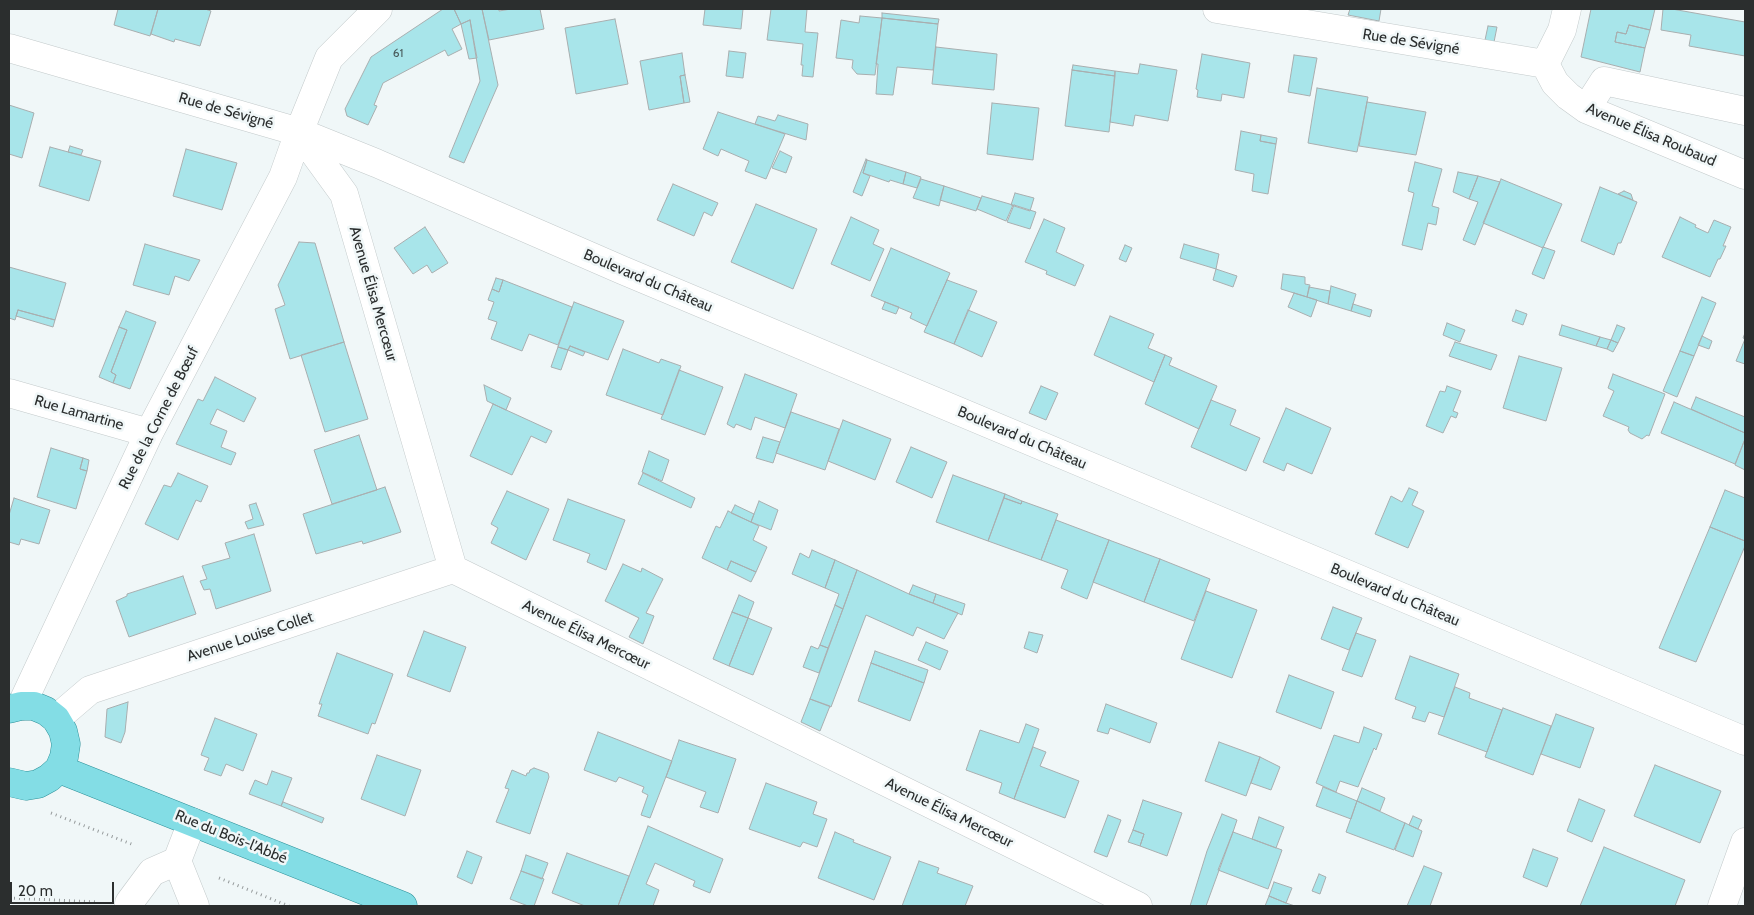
<!DOCTYPE html>
<meta charset="utf-8">
<style>
body{margin:0}
#map{position:relative;width:1754px;height:915px;overflow:hidden;background:#f0f7f8;font-family:Cabin,sans-serif}
canvas{display:block}
.frame{position:absolute;inset:0;border:10px solid #2b2e2e;pointer-events:none}
.scale{position:absolute;left:10px;top:882px;width:104px;height:22px;box-sizing:border-box;border:2px solid #2b2e2e;border-top:0;padding-left:6px;font-size:15px;line-height:18px;white-space:nowrap;color:#2b2e2e;-webkit-text-stroke:4px #f0f7f8;paint-order:stroke}
</style>
<div id="map">
<canvas width="1754" height="915"></canvas>
<div class="frame"></div>
<div class="scale">20 m</div>
</div>
<script>
const context = document.querySelector('canvas').getContext('2d');
context.lineJoin = 'round';
function fill(path, color) { context.fillStyle = color; context.fill(path, 'evenodd'); }
const toPath = rows => new Path2D(rows.map(r => 'M' + r).join(''));
function strokePath(path, color, width, dash) { context.strokeStyle = color; context.lineWidth = width; context.lineCap = dash ? 'butt' : 'round'; context.setLineDash(dash || []); context.stroke(path); }
function label(font, color, halo, rows, align = 'center') {
  context.font = font + ' Cabin,sans-serif'; context.lineWidth = 5; context.setLineDash([]); context.textBaseline = 'middle'; context.strokeStyle = halo; context.fillStyle = color; for (const [text, x, y, turn = 0] of rows) {
    context.save(); context.translate(x, y); context.rotate((+turn || 0) * Math.PI / 180); context.textAlign = isNaN(turn) ? turn : align; if (halo) context.strokeText(text, 0, 0); context.fillText(text, 0, 0); context.restore();
  }
}
const building = toPath([
 [118,9,158,9,150,36,114,25,118,9],
 [158,9,205,9,211,11,200,46,175,39,174,42,151,34,158,9],
 [443,9,454,9,461,24,452,29,462,49,448,56,445,50,383,83,374,105,377,106,368,125,347,116,345,109,371,57,443,9],
 [454,9,482,9,498,85,464,163,449,157,480,81,470,20,461,24,454,9],
 [482,9,499,9,499,11,511,9,540,9,544,29,489,40,482,9],
 [705,9,743,9,741,29,703,25,705,9],
 [771,9,807,9,805,32,818,33,813,77,802,76,803,65,801,65,803,44,767,40,771,9],
 [1350,9,1381,9,1379,21,1348,15,1350,9],
 [1591,9,1655,9,1650,30,1629,25,1626,34,1617,32,1615,42,1645,48,1640,72,1581,57,1591,9],
 [1663,9,1672,9,1745,22,1745,56,1689,46,1691,35,1661,30,1663,9],
 [882,13,939,19,938,24,882,18,882,13],
 [860,16,882,18,875,75,857,74,852,68,853,60,836,58,841,20,859,23,860,16],
 [882,18,938,24,933,70,897,67,893,95,876,94,878,64,876,64,882,18],
 [615,19,628,84,576,94,565,28,615,19],
 [470,20,477,58,469,59,461,24,470,20],
 [1629,25,1650,30,1645,48,1615,42,1617,32,1626,34,1629,25],
 [1488,26,1497,27,1494,42,1485,40,1488,26],
 [936,47,997,54,994,90,932,84,936,47],
 [729,51,746,53,743,78,726,76,729,51],
 [682,53,685,75,680,76,684,103,649,110,640,61,682,53],
 [1202,54,1250,63,1244,98,1222,94,1221,101,1197,97,1198,90,1196,89,1202,54],
 [1294,55,1317,58,1310,96,1288,92,1294,55],
 [1140,64,1177,70,1168,121,1135,115,1133,126,1110,122,1115,71,1138,74,1140,64],
 [1073,65,1115,71,1115,76,1072,70,1073,65],
 [1072,70,1115,76,1109,132,1065,126,1072,70],
 [685,75,690,102,684,103,680,76,685,75],
 [1317,88,1368,97,1357,152,1308,143,1317,88],
 [1367,102,1426,112,1416,155,1359,146,1367,102],
 [992,103,1039,108,1033,160,987,154,992,103],
 [9,105,34,113,22,158,9,154,9,105],
 [718,112,785,134,766,179,745,171,749,161,721,149,718,156,703,149,718,112],
 [778,115,808,124,806,140,755,124,758,116,775,121,778,115],
 [1241,131,1261,135,1260,141,1276,144,1268,194,1252,191,1254,174,1235,170,1241,131],
 [1261,135,1277,138,1276,144,1260,141,1261,135],
 [70,146,83,150,81,155,68,152,70,146],
 [50,147,101,161,89,201,39,186,50,147],
 [186,149,237,163,222,210,173,196,186,149],
 [780,151,792,157,786,173,772,168,780,151],
 [866,159,867,160,863,173,870,176,862,196,853,192,866,159],
 [867,160,906,172,903,184,890,180,889,182,863,173,867,160],
 [1415,162,1442,169,1432,206,1439,208,1436,225,1428,223,1422,250,1402,245,1414,193,1408,191,1415,162],
 [906,172,921,177,917,188,903,184,906,172],
 [1458,172,1478,176,1469,199,1453,192,1458,172],
 [1478,176,1500,182,1475,245,1463,240,1478,202,1469,199,1478,176],
 [921,179,944,186,939,206,913,198,921,179],
 [1501,179,1562,204,1543,248,1483,223,1501,179],
 [673,184,718,203,712,216,704,212,694,236,657,220,673,184],
 [944,186,981,198,976,211,940,200,944,186],
 [1600,187,1637,202,1621,243,1618,243,1614,255,1581,241,1600,187],
 [1624,191,1631,194,1633,200,1618,194,1624,191],
 [1015,193,1034,198,1030,211,1011,205,1015,193],
 [982,196,1013,205,1006,221,977,209,982,196],
 [756,204,817,229,793,289,731,262,756,204],
 [1014,205,1036,212,1030,229,1007,222,1014,205],
 [851,217,879,230,873,244,884,249,870,281,831,264,851,217],
 [1680,217,1696,225,1695,227,1708,233,1714,220,1731,227,1723,246,1726,246,1720,259,1718,259,1710,277,1662,257,1680,217],
 [1044,219,1065,228,1056,252,1084,265,1075,286,1046,274,1047,271,1025,262,1044,219],
 [425,227,448,263,432,273,427,265,413,274,394,248,425,227],
 [299,242,315,243,344,342,290,359,275,309,285,305,278,285,299,242],
 [145,244,200,260,189,281,175,276,169,295,133,285,145,244],
 [1184,244,1219,254,1216,269,1180,258,1184,244],
 [1125,245,1132,248,1126,262,1119,259,1125,245],
 [1543,247,1555,251,1544,279,1532,274,1543,247],
 [891,248,950,273,927,326,910,318,912,313,871,296,891,248],
 [9,267,66,283,55,320,18,310,15,320,9,318,9,267],
 [1216,269,1237,276,1233,287,1213,280,1216,269],
 [1283,274,1305,277,1305,284,1310,285,1307,297,1281,289,1283,274],
 [496,278,503,280,499,292,492,289,496,278],
 [503,280,572,307,558,345,529,334,522,351,491,339,497,322,488,319,494,302,488,300,492,289,499,292,503,280],
 [947,280,977,291,954,344,924,332,947,280],
 [1331,286,1356,294,1351,311,1328,304,1331,286],
 [1309,287,1330,291,1328,304,1307,297,1309,287],
 [1294,293,1317,300,1311,317,1288,307,1294,293],
 [1702,297,1716,303,1694,356,1680,351,1702,297],
 [574,302,624,321,608,360,570,346,568,350,558,347,574,302],
 [885,302,899,307,896,314,882,309,885,302],
 [1353,304,1372,310,1370,317,1351,311,1353,304],
 [18,310,55,320,53,327,16,316,18,310],
 [968,310,997,322,982,357,954,344,968,310],
 [1516,310,1527,314,1523,325,1512,321,1516,310],
 [126,311,156,322,130,389,113,383,116,375,111,372,127,330,119,327,126,311],
 [1110,316,1154,334,1148,348,1165,355,1154,382,1094,355,1110,316],
 [1447,323,1465,330,1460,342,1443,335,1447,323],
 [1562,325,1600,337,1596,346,1559,335,1562,325],
 [1617,325,1625,328,1618,343,1611,340,1617,325],
 [119,327,127,330,111,372,116,375,113,383,99,377,119,327],
 [1745,333,1745,364,1736,361,1745,339,1743,338,1745,333],
 [1702,336,1712,341,1709,349,1698,345,1702,336],
 [1600,337,1611,340,1607,349,1596,346,1600,337],
 [1611,340,1618,343,1613,352,1607,349,1611,340],
 [344,342,368,419,325,432,301,355,344,342],
 [1455,342,1497,355,1491,370,1449,356,1455,342],
 [570,346,585,352,583,356,568,350,570,346],
 [558,347,568,350,561,370,551,367,558,347],
 [623,349,659,363,661,359,681,366,663,415,606,395,623,349],
 [1680,351,1694,356,1677,397,1663,391,1680,351],
 [1165,355,1172,358,1169,365,1217,386,1199,429,1145,404,1165,355],
 [1519,356,1562,368,1546,421,1503,408,1519,356],
 [679,370,723,387,705,435,661,419,679,370],
 [745,374,797,394,785,428,755,417,751,430,736,424,734,428,727,424,745,374],
 [1613,374,1665,394,1649,436,1647,435,1642,439,1630,433,1628,430,1629,427,1603,416,1614,391,1608,388,1613,374],
 [215,377,256,398,244,422,217,409,210,424,227,431,221,447,236,453,231,465,176,444,198,399,203,401,215,377],
 [484,385,511,398,506,410,487,401,484,385],
 [1041,386,1058,393,1046,420,1029,413,1041,386],
 [1447,386,1461,391,1453,411,1458,413,1456,418,1451,416,1443,433,1426,426,1440,391,1445,392,1447,386],
 [1696,397,1745,417,1745,433,1691,409,1696,397],
 [1211,400,1236,410,1230,425,1260,438,1246,471,1191,447,1211,400],
 [1674,402,1745,433,1745,439,1735,464,1661,433,1674,402],
 [493,404,552,431,546,443,531,436,512,475,470,456,493,404],
 [1286,408,1331,428,1312,474,1287,463,1284,471,1263,462,1286,408],
 [791,412,839,429,825,470,776,453,791,412],
 [843,420,891,439,875,480,828,461,843,420],
 [359,435,377,490,332,504,314,450,359,435],
 [763,437,780,442,773,463,756,458,763,437],
 [1745,439,1745,470,1735,465,1745,439],
 [911,447,947,462,932,498,896,482,911,447],
 [51,448,83,458,80,469,87,471,76,509,37,497,51,448],
 [649,451,669,460,662,481,642,472,649,451],
 [83,458,89,460,87,471,80,469,83,458],
 [178,473,208,486,201,502,196,500,178,540,145,524,164,485,171,487,178,473],
 [643,473,695,498,691,508,638,484,643,473],
 [953,475,1005,494,988,541,936,522,953,475],
 [385,487,401,532,363,544,362,541,316,554,303,514,385,487],
 [1409,488,1418,492,1412,505,1424,511,1408,548,1375,534,1391,496,1402,502,1409,488],
 [1725,490,1745,498,1745,541,1710,527,1725,490],
 [507,491,549,509,526,560,491,543,498,528,491,524,507,491],
 [1005,494,1022,501,1021,504,1004,498,1005,494],
 [14,498,50,510,39,544,21,539,19,545,9,542,9,515,14,498],
 [1004,498,1021,504,1022,501,1058,514,1041,560,988,541,1004,498],
 [568,499,625,520,606,570,587,562,590,554,553,540,568,499],
 [759,501,778,510,771,530,751,522,759,501],
 [256,503,264,525,248,529,245,522,253,519,249,505,256,503],
 [735,505,754,514,751,522,731,513,735,505],
 [728,511,759,526,753,540,767,547,756,572,731,561,727,570,702,558,716,526,720,528,728,511],
 [1056,520,1109,540,1087,599,1061,588,1068,570,1041,560,1056,520],
 [1710,527,1745,541,1745,546,1696,662,1659,648,1710,527],
 [254,534,271,591,216,609,210,589,204,590,200,581,207,579,202,566,230,558,225,543,254,534],
 [1109,540,1160,559,1144,602,1093,582,1109,540],
 [812,550,835,560,825,588,792,574,800,553,809,558,812,550],
 [1160,559,1210,579,1194,621,1144,602,1160,559],
 [835,560,857,570,843,609,835,605,839,594,825,588,835,560],
 [731,561,756,572,751,582,727,570,731,561],
 [623,564,641,572,642,568,663,579,646,613,654,616,643,644,629,637,639,618,605,601,623,564],
 [857,570,909,594,958,613,944,639,917,627,913,636,866,615,831,707,810,699,857,570],
 [183,576,196,614,129,637,116,601,127,596,127,594,183,576],
 [913,585,936,594,933,603,909,594,913,585],
 [1206,591,1257,610,1232,678,1181,659,1206,591],
 [936,594,965,604,962,615,933,603,936,594],
 [739,595,754,602,748,618,732,612,739,595],
 [835,605,843,609,828,648,820,645,835,605],
 [1333,607,1362,618,1349,650,1321,639,1333,607],
 [732,612,748,618,729,666,713,659,732,612],
 [748,618,772,628,753,675,729,666,748,618],
 [424,631,466,647,450,692,407,676,424,631],
 [1029,632,1043,635,1037,653,1024,648,1029,632],
 [1356,633,1376,640,1362,677,1342,670,1356,633],
 [926,642,948,651,940,670,918,660,926,642],
 [820,645,828,648,819,673,803,667,811,646,818,649,820,645],
 [875,651,928,670,924,683,871,663,875,651],
 [337,653,393,674,375,724,372,723,368,734,318,716,322,704,319,704,337,653],
 [1410,656,1459,674,1444,717,1429,712,1425,722,1412,718,1416,707,1395,699,1410,656],
 [871,663,924,683,910,721,858,701,871,663],
 [1289,675,1334,692,1321,729,1276,712,1289,675],
 [1455,687,1470,693,1469,698,1502,710,1487,752,1438,734,1455,687],
 [810,699,830,706,820,731,801,722,810,699],
 [128,702,125,732,121,743,105,737,107,709,128,702],
 [1106,704,1157,723,1150,743,1110,728,1108,734,1097,731,1106,704],
 [1503,708,1551,726,1533,775,1485,757,1503,708],
 [1556,714,1594,728,1580,768,1541,754,1556,714],
 [215,718,257,734,243,771,226,764,221,776,204,770,209,758,201,755,215,718],
 [1026,724,1039,729,1014,799,999,793,1002,783,966,770,980,730,1019,743,1026,724],
 [1364,727,1382,734,1376,750,1374,748,1358,787,1340,781,1336,792,1316,783,1334,735,1359,743,1364,727],
 [598,732,672,761,650,818,641,815,648,795,642,792,644,787,619,777,616,782,584,770,598,732],
 [679,740,736,759,718,813,700,807,706,792,666,777,679,740],
 [1219,742,1260,757,1246,796,1205,781,1219,742],
 [1033,747,1046,752,1040,766,1079,781,1065,818,1014,799,1033,747],
 [377,755,421,770,405,816,361,799,377,755],
 [1260,757,1280,767,1271,790,1251,783,1260,757],
 [1655,765,1721,791,1700,843,1634,816,1655,765],
 [534,768,548,773,549,777,530,834,496,822,509,789,505,788,512,770,526,776,527,773,529,773,530,770,534,768],
 [272,771,292,778,281,806,249,794,255,780,267,785,272,771],
 [766,783,817,802,813,814,827,819,817,847,803,842,800,847,749,829,766,783],
 [1323,787,1357,801,1351,819,1316,806,1323,787],
 [1362,788,1385,798,1380,811,1357,801,1362,788],
 [1579,799,1605,810,1592,842,1567,831,1579,799],
 [1143,800,1182,813,1167,856,1140,846,1144,834,1133,830,1143,800],
 [1357,801,1405,823,1394,850,1346,832,1357,801],
 [283,802,324,818,322,823,281,806,283,802],
 [1222,814,1237,820,1233,832,1206,906,1190,906,1207,851,1222,814],
 [1108,815,1121,820,1107,857,1094,852,1108,815],
 [1413,816,1422,820,1418,829,1409,825,1413,816],
 [1259,817,1284,827,1276,848,1252,839,1259,817],
 [1405,823,1422,831,1413,857,1395,850,1405,823],
 [648,826,723,859,710,893,693,886,695,881,655,863,646,884,659,890,653,906,618,906,648,826],
 [1133,830,1144,834,1140,846,1128,842,1133,830],
 [835,832,854,840,853,842,891,857,874,900,818,878,835,832],
 [1233,832,1282,850,1268,889,1218,870,1233,832],
 [1604,847,1685,880,1675,906,1580,906,1604,847],
 [1533,849,1558,858,1547,887,1523,877,1533,849],
 [467,851,482,857,472,884,457,877,467,851],
 [567,853,629,876,618,906,585,906,552,893,567,853],
 [526,855,548,863,542,879,521,871,526,855],
 [919,861,939,868,937,873,973,886,965,906,902,906,919,861],
 [1424,866,1442,873,1430,906,1407,906,1424,866],
 [521,871,544,879,534,906,528,906,510,899,521,871],
 [1319,874,1326,877,1320,894,1312,891,1319,874],
 [1274,882,1292,888,1286,903,1269,896,1274,882],
 [1269,896,1286,903,1295,906,1265,906,1269,896]
]);
fill(building, '#a8e5ea');
strokePath(building, '#a8aeaf', 1);
const minor = toPath([
 [1217,9,1545,64,1562,30,1567,9],
 [9,48,299,132,376,163,622,270,1745,741],
 [1545,64,1555,83,1568,96,1586,109,1745,175],
 [1586,109,1604,81,1745,111],
 [299,132,344,194,453,569,1138,906],
 [9,393,149,433],
 [21,706,149,433,283,177,299,132,329,58,378,9],
 [56,719,90,690,453,569],
 [192,822,177,861,195,906],
 [129,906,129,903,152,872,177,861],
 [1722,906,1745,842]
]);
const major = toPath([
 [9,709,21,706,34,706,46,711,56,719,63,731,66,744,64,757,59,769,49,778,38,784,26,786,9,782],
 [59,769,403,906]
]);
strokePath(minor, '#c3cacb', 29);
strokePath(major, '#2f9199', 29);
strokePath(toPath([
 [51,813,134,845],
 [219,878,289,906],
 [9,898,98,902]
]), '#959a9b', 3, [1, 4]);
strokePath(minor, '#fff', 28);
strokePath(major, '#83dde5', 28);
label('12px', '#4a5c5d', null, [
 ["61",398,53]
]);
label('15px', '#2b2e2e', '#f0f7f8', [
 ["Rue de Sévigné",1411,42,9],
 ["Rue de Sévigné",226,111,16],
 ["Avenue Élisa Roubaud",1651,135,23],
 ["Boulevard du Château",648,281,23],
 ["Avenue Élisa Mercœur",373,294,74],
 ["Rue Lamartine",79,413,16],
 ["Rue de la Corne de Bœuf",159,418,-63],
 ["Boulevard du Château",1022,438,23],
 ["Boulevard du Château",1395,595,23],
 ["Avenue Élisa Mercœur",586,635,26],
 ["Avenue Louise Collet",250,637,-18],
 ["Avenue Élisa Mercœur",949,813,26],
 ["Rue du Bois-l'Abbé",231,837,22]
]);
</script>
